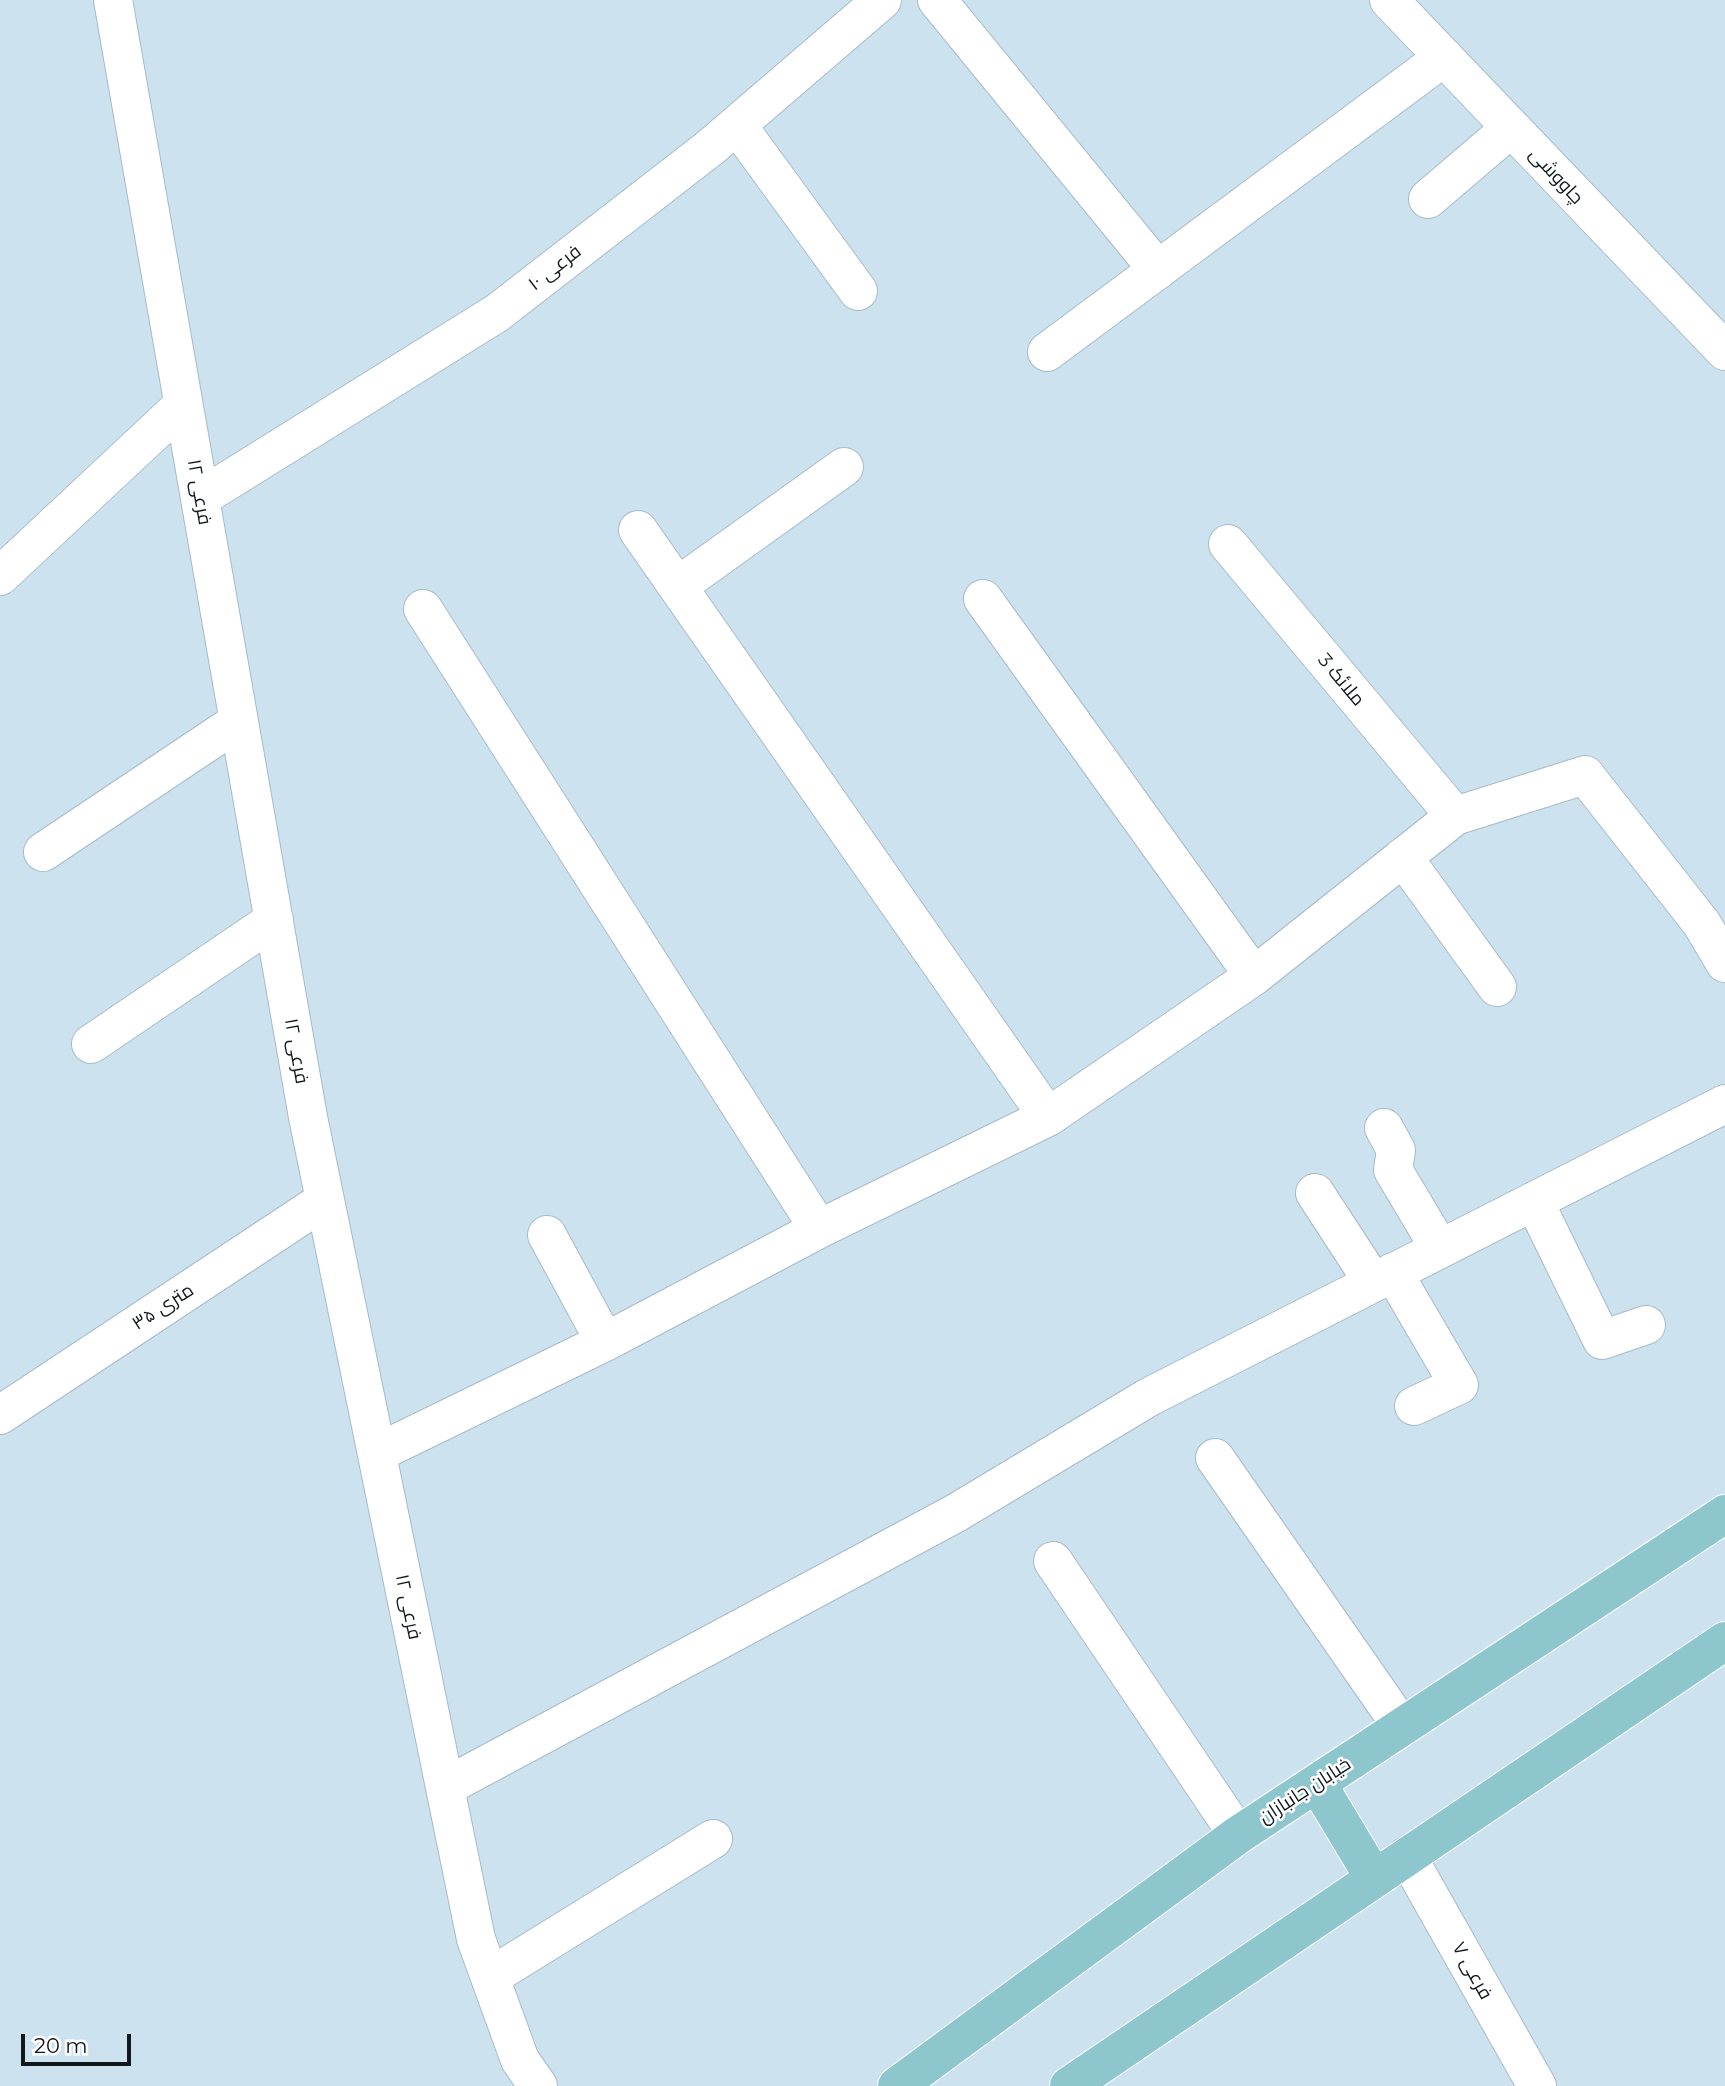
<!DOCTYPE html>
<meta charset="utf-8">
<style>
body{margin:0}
#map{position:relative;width:1725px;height:2086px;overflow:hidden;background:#cde2ef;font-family:Montserrat,sans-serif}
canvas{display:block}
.scale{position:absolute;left:21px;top:2034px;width:110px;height:32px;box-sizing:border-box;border:4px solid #10181c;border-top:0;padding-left:9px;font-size:21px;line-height:24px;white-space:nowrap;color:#10181c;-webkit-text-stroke:5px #fff;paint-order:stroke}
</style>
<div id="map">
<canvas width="1725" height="2086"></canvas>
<div class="scale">20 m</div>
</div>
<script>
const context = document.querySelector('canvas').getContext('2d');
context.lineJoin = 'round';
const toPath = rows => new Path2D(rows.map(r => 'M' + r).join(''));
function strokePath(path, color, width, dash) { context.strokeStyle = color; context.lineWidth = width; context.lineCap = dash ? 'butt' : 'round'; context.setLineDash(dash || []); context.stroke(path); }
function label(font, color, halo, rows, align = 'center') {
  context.font = font + ' Montserrat,Cairo,sans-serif'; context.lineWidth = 5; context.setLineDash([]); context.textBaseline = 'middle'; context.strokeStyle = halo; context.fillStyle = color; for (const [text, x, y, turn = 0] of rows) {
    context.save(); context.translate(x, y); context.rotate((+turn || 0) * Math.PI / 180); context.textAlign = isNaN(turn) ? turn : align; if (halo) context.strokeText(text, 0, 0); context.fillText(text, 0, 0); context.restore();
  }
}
const minor = toPath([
 [113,0,308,1117,476,1939,520,2060,538,2086],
 [937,0,1158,270],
 [1389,0,1725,351],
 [737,125,858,291],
 [1428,199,1511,128],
 [1047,352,1444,57],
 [200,498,497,313,711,147,882,0],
 [638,530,1048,1117],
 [1228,544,1455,816],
 [0,576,183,405],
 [678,586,844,467],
 [983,599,1254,976],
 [423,609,819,1229],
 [43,852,239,721],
 [1403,857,1497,987],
 [91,1044,274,920],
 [1384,1128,1396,1150,1393,1170,1440,1249],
 [1315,1193,1373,1282],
 [1534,1201,1602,1340,1646,1325],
 [547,1235,605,1342],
 [1393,1272,1459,1385,1414,1406],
 [0,1415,325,1200],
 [377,1453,605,1342,819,1229,1048,1117,1254,976,1455,816,1585,775,1702,924,1725,963],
 [1215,1458,1402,1727],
 [1053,1561,1238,1835],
 [445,1787,956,1513,1149,1397,1725,1104],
 [1407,1856,1537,2086],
 [490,1977,713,1839]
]);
const major = toPath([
 [1317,1783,1374,1878],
 [897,2086,1238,1835,1725,1514],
 [1069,2086,1725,1641]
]);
strokePath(minor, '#a6bbc7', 40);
strokePath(major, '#fff', 40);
strokePath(minor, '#fff', 38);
strokePath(major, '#8ec6ce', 38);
label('19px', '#10181c', '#fff', [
 ["چاووشی",1556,176,47],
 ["فرعی ۱۰",555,268,-38],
 ["فرعی ۱۲",199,492,80],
 ["ملائک 3",1341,680,50],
 ["فرعی ۱۲",296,1051,80],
 ["۳۵ متری",163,1307,-33],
 ["فرعی ۱۲",408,1607,78],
 ["خیابان جانبازان",1305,1791,-33],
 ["فرعی ۷",1472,1971,61]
]);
</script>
